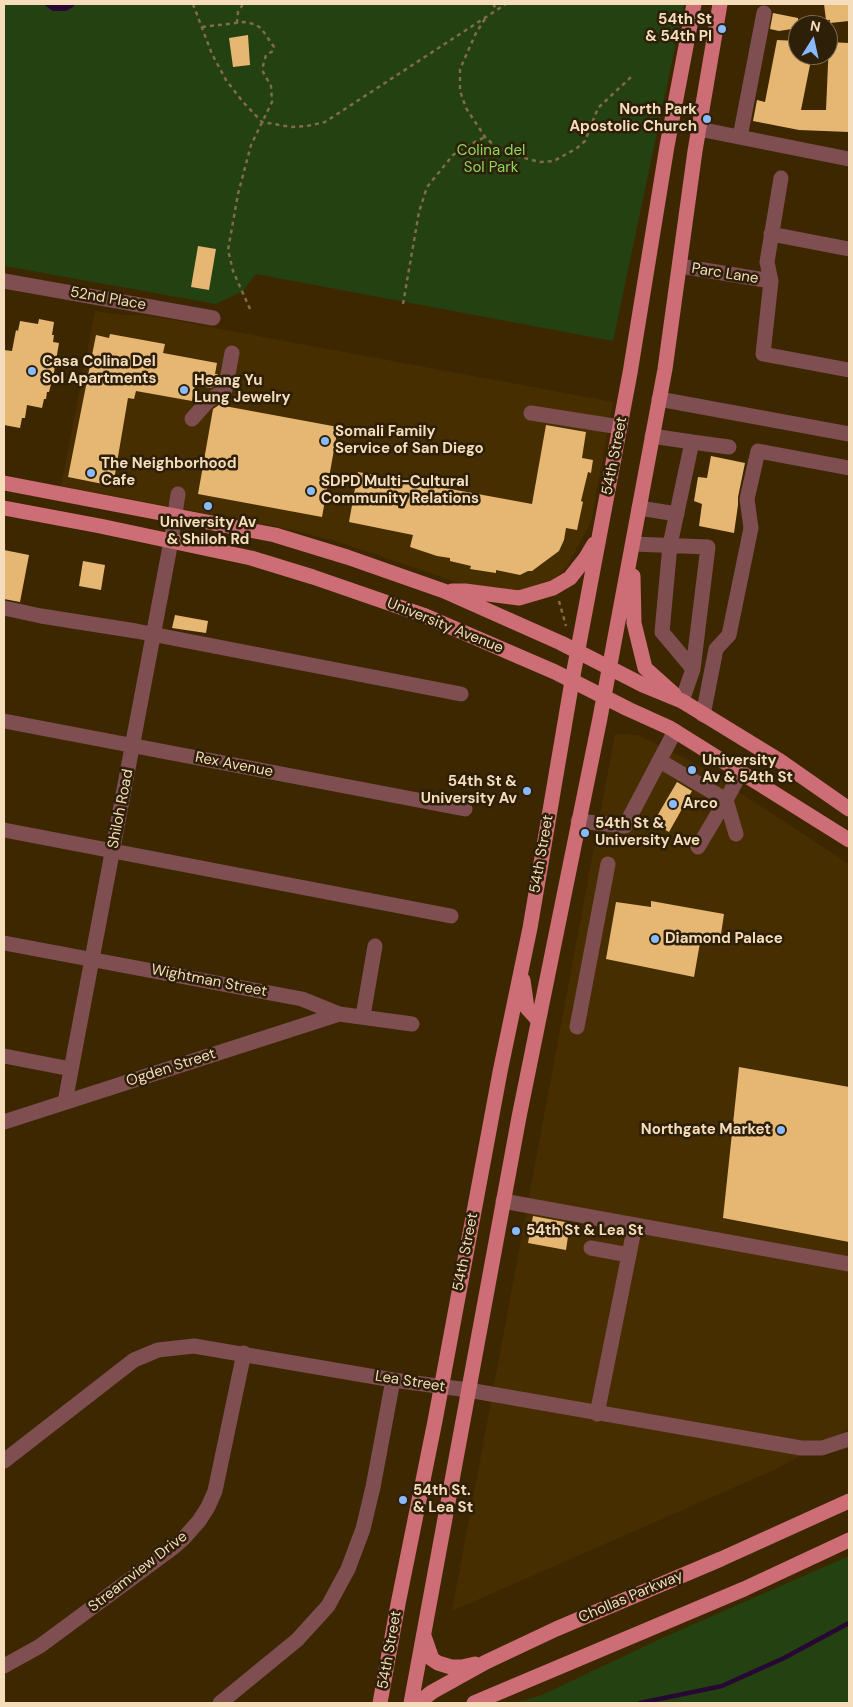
<!DOCTYPE html>
<style>
body{margin:0}
#map{position:relative;width:853px;height:1707px;overflow:hidden;background:#3d2700;font-family:"DM Sans",sans-serif}
canvas{display:block}
.frame{position:absolute;inset:0;border:5px solid #f5ddbc;pointer-events:none}
.north{position:absolute;left:788px;top:15px;width:50px;height:50px;box-sizing:border-box;background:#2e1f09;border:1px solid #7e6b51;border-radius:50%;rotate:10deg;font-size:14px;font-weight:700;line-height:20px;text-align:center;color:#f5ddbc}
.north::after{content:'';display:block;margin:auto;width:18px;height:22px;background:#88bafc;clip-path:polygon(50% 0,100% 100%,50% 72%,0 100%)}
</style>
<div id="map">
<canvas width="853" height="1707"></canvas>
<div class="frame"></div>
<div class="north">N</div>
</div>
<script>
const context = document.querySelector('canvas').getContext('2d');
context.lineJoin = 'round';
function fill(path, color) { context.fillStyle = color; context.fill(path, 'evenodd'); }
const toPath = rows => new Path2D(rows.map(r => 'M' + r).join(''));
function strokePath(path, color, width, dash) { context.strokeStyle = color; context.lineWidth = width; context.lineCap = dash ? 'butt' : 'round'; context.setLineDash(dash || []); context.stroke(path); }
function label(font, color, halo, rows, align = 'center') {
  context.font = font + ' "DM Sans",sans-serif'; context.lineWidth = 5; context.setLineDash([]); context.textBaseline = 'middle'; context.strokeStyle = halo; context.fillStyle = color; for (const [text, x, y, turn = 0] of rows) {
    context.save(); context.translate(x, y); context.rotate((+turn || 0) * Math.PI / 180); context.textAlign = isNaN(turn) ? turn : align; if (halo) context.strokeText(text, 0, 0); context.fillText(text, 0, 0); context.restore();
  }
}
fill(toPath([
 [95,311,122,315,145,315,613,402,591,522,566,569,547,584,521,594,465,585,342,543,289,529,61,486],
 [615,734,638,735,696,764,849,864,849,1429,776,1469,452,1611]
]), '#472e01');
fill(toPath([
 [4,4,684,4,613,341,256,274,243,291,216,304,4,266],
 [849,1556,849,1703,515,1703,542,1695,660,1639]
]), '#244111');
fill(toPath([
 [43,4,75,4,73,7,66,11,53,11]
]), '#270733');
strokePath(toPath([
 [640,1703,722,1686,784,1658,849,1623]
]), '#270733', 4.5);
fill(toPath([
 [824,4,849,4,849,21,830,23,830,20,826,20],
 [773,13,798,18,798,28,779,31,770,29],
 [248,35,250,65,233,67,229,38],
 [777,40,798,41,798,55,812,55,801,110,826,110,829,42,849,43,849,132,799,130,753,121,757,100,765,102],
 [198,246,216,249,209,290,191,287],
 [39,319,54,322,52,335,54,335,53,342,59,343,52,384,51,384,49,392,47,392,46,399,44,399,42,408,27,405,25,418,22,418,20,428,4,425,4,350,12,351,16,330,18,331,20,321,38,324],
 [110,334,165,344,163,353,217,363,215,374,218,374,217,384,211,388,195,385,192,401,136,391,134,399,128,398,113,486,68,477,96,335,109,338],
 [219,405,338,427,322,517,198,494,213,409],
 [546,425,586,432,582,458,593,460,591,473,588,472,581,501,583,502,577,530,566,528,564,540,559,551,532,571,528,571,520,575,496,570,496,573,470,569,471,566,450,561,450,558,437,556,410,547,413,535,349,522,358,472,532,504],
 [711,456,745,463,738,497,738,505,734,533,699,526,702,504,694,501,698,477,707,478],
 [4,550,29,555,20,602,4,599],
 [83,561,105,565,101,590,79,586],
 [175,615,208,621,206,633,172,628],
 [677,782,692,791,669,832,653,823],
 [651,901,724,914,720,941,701,937,694,977,606,959,616,902,651,907],
 [739,1067,849,1087,849,1242,723,1218],
 [533,1216,570,1223,566,1250,528,1243]
]), '#e6b773');
strokePath(toPath([
 [193,4,212,54,226,80,243,102,262,122,291,127,307,126,325,122,506,4],
 [493,4,497,10],
 [485,19,476,33,460,69,460,91,466,108,485,137,496,147,513,155,540,162,554,161,577,148,585,141,598,108,631,77],
 [237,23,238,12,243,4],
 [202,27,244,22,254,24,261,28,274,47,273,51,266,55,263,66,263,72,271,86,272,102,251,145,238,194,228,250,233,271,250,309],
 [403,304,419,212,427,187,453,155,465,147,485,137],
 [559,601,566,626]
]), '#826c47', 2.5, [4, 4]);
strokePath(toPath([
 [699,129,849,159],
 [740,137,764,13],
 [781,178,767,262,771,281,763,354,849,370],
 [771,234,849,249],
 [680,266,771,281],
 [4,281,213,318],
 [659,399,849,434],
 [531,413,620,427],
 [192,419,208,401,225,390,232,353],
 [652,436,692,442,670,545,662,632,693,669,682,701],
 [692,442,729,447],
 [639,508,677,514],
 [633,544,708,547,693,669],
 [4,608,41,616,136,631,461,694],
 [703,715,716,649,729,635,751,528,747,499,758,451,849,468],
 [4,721,465,809],
 [660,761,726,800,741,772],
 [578,821,625,826,675,731],
 [4,830,451,916],
 [698,847,726,800,736,834],
 [4,943,302,999,339,1014,412,1024],
 [363,1016,375,946],
 [577,1027,608,864],
 [4,1056,71,1069],
 [65,1102,171,541,178,494],
 [4,1122,339,1014],
 [503,1201,635,1225,597,1414],
 [635,1225,849,1264],
 [591,1248,629,1255],
 [4,1461,134,1360,158,1350,194,1346,393,1380,468,1390,801,1448,822,1448,849,1439],
 [4,1666,40,1646,174,1547,183,1539,199,1521,208,1507,215,1491,244,1353],
 [220,1703,297,1640,328,1606,348,1569,363,1529,373,1487,393,1380]
]), '#7e4e51', 15);
strokePath(toPath([
 [4,483,275,535,347,557,444,591,561,643,643,685,682,701,780,761,849,809],
 [4,508,100,526,251,558,313,577,423,615,555,672,628,709,670,728,849,840],
 [633,576,634,623,645,668,674,694],
 [452,591,465,591,519,598,553,588,570,578,585,559,594,544],
 [523,980,527,1008,538,1020],
 [424,1636,432,1659,438,1663,451,1667,462,1667,475,1664],
 [380,1703,398,1604,435,1421,500,1072,530,928,572,681,630,373,667,146,694,4],
 [411,1703,519,1117,600,718,665,369,695,151,720,4],
 [418,1703,432,1692,486,1662,556,1629,721,1559,849,1501],
 [474,1703,744,1589,849,1540]
]), '#cd6d75', 15);
for (const [x, y, r, color] of [
 [722,29,5,"#88bafc"],
 [707,119,5,"#88bafc"],
 [32,371,5,"#88bafc"],
 [184,390,5,"#88bafc"],
 [325,441,5,"#88bafc"],
 [91,473,5,"#88bafc"],
 [311,491,5,"#88bafc"],
 [208,506,5,"#88bafc"],
 [692,770,5,"#88bafc"],
 [527,791,5,"#88bafc"],
 [673,804,5,"#88bafc"],
 [585,833,5,"#88bafc"],
 [655,939,5,"#88bafc"],
 [781,1130,5,"#88bafc"],
 [516,1231,5,"#88bafc"],
 [403,1500,5,"#88bafc"]
]) { const dot = new Path2D(); dot.arc(x, y, r, 0, 2 * Math.PI); context.fillStyle = color; context.fill(dot); strokePath(dot, '#2e1f09', 2); }
label('bold 15px', '#f5ddbc', '#2e1f09', [
 ["54th St",712,20,"right"],
 ["& 54th Pl",712,37,"right"],
 ["North Park",697,110,"right"],
 ["Apostolic Church",697,127,"right"],
 ["Casa Colina Del",42,362],
 ["Sol Apartments",42,379],
 ["Heang Yu",194,381],
 ["Lung Jewelry",194,398],
 ["Somali Family",335,432],
 ["Service of San Diego",335,449],
 ["The Neighborhood",101,464],
 ["Cafe",101,481],
 ["SDPD Multi-Cultural",321,482],
 ["Community Relations",321,499],
 ["University Av",208,523,"center"],
 ["& Shiloh Rd",208,540,"center"],
 ["University",702,761],
 ["Av & 54th St",702,778],
 ["54th St &",517,782,"right"],
 ["University Av",517,799,"right"],
 ["Arco",683,804],
 ["54th St &",595,824],
 ["University Ave",595,841],
 ["Diamond Palace",665,939],
 ["Northgate Market",771,1130,"right"],
 ["54th St & Lea St",526,1231],
 ["54th St.",413,1491],
 ["& Lea St",413,1508]
], 'left');
label('15px', '#8cd860', '#2e1f09', [
 ["Colina del",491,151],
 ["Sol Park",491,168]
]);
label('15px', '#f5ddbc', '#2e1f09', [
 ["Parc Lane",725,274,9],
 ["52nd Place",108,299,10],
 ["54th Street",615,456,-79],
 ["University Avenue",445,626,22],
 ["Rex Avenue",234,765,11],
 ["Shiloh Road",121,809,-79],
 ["54th Street",542,854,-80],
 ["Wightman Street",209,981,11],
 ["Ogden Street",171,1068,-18],
 ["54th Street",466,1252,-79],
 ["Lea Street",410,1382,9],
 ["Streamview Drive",138,1572,-38],
 ["Chollas Parkway",631,1597,-23],
 ["54th Street",390,1650,-80]
]);
</script>
